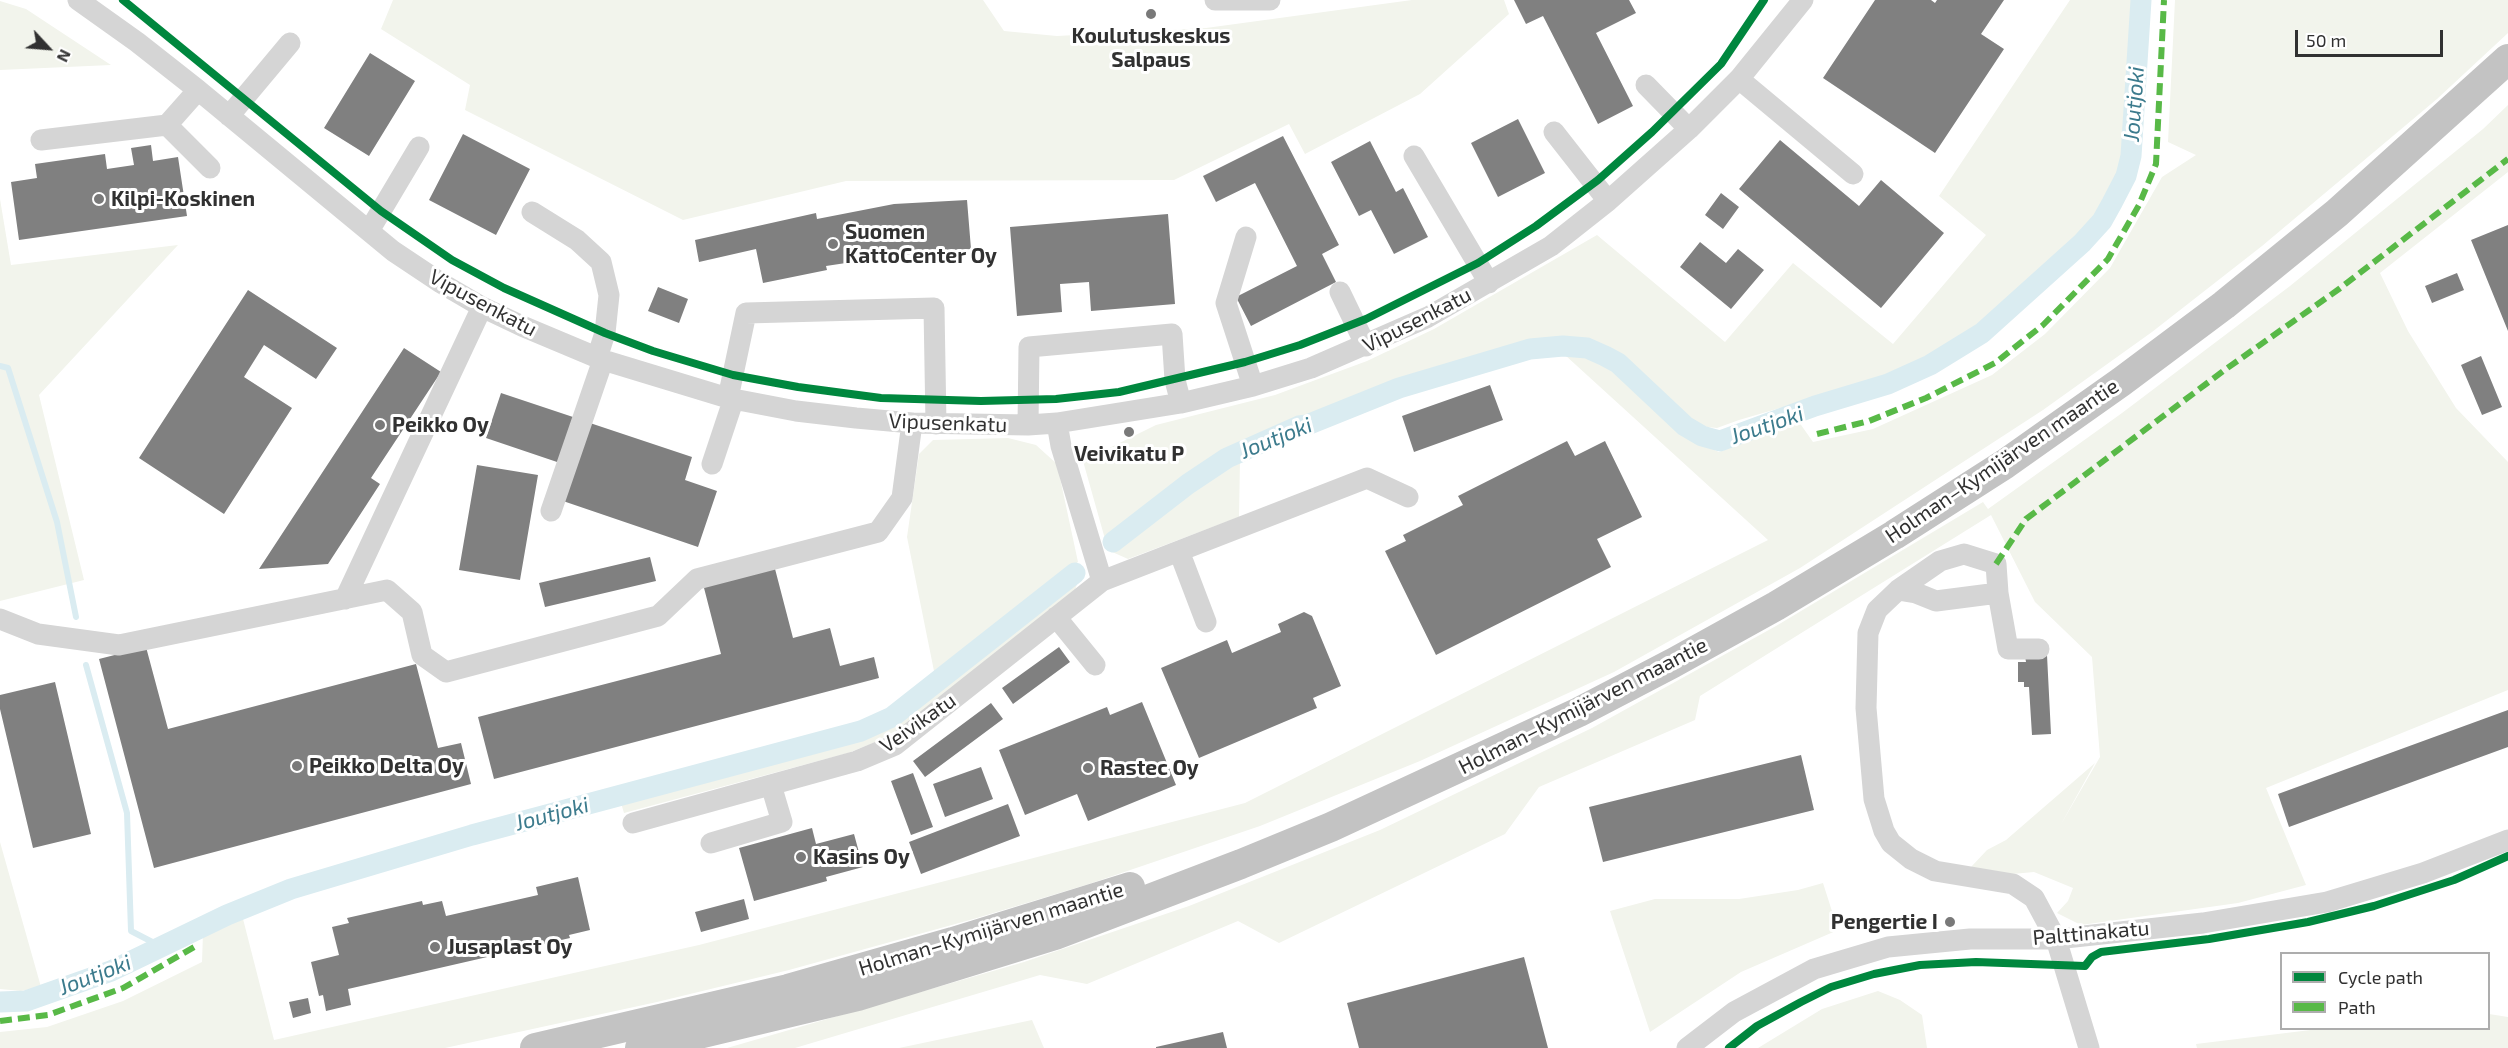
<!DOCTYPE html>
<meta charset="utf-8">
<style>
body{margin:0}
#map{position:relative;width:2508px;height:1048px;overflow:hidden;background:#fff;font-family:"Exo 2",sans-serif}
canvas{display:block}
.legend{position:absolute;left:2280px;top:952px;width:210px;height:78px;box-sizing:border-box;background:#fff;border:2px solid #adadad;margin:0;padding:8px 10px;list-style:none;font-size:18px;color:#313131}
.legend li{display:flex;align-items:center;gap:12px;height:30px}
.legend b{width:30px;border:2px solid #adadad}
.north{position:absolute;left:18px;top:18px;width:60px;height:60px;-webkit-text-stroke:4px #fff;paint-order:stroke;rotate:116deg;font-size:16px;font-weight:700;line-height:24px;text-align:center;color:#313131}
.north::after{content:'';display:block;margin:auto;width:21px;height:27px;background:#313131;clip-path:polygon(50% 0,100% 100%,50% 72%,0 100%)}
.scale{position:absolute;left:2295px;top:30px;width:148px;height:27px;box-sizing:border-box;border:3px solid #313131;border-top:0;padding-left:8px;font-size:18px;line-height:21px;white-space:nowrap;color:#313131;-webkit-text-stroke:4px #fff;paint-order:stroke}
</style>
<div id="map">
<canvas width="2508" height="1048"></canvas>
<ul class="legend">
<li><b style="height:8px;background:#00873e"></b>Cycle path</li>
<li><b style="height:8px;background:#58b947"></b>Path</li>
</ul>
<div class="north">N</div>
<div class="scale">50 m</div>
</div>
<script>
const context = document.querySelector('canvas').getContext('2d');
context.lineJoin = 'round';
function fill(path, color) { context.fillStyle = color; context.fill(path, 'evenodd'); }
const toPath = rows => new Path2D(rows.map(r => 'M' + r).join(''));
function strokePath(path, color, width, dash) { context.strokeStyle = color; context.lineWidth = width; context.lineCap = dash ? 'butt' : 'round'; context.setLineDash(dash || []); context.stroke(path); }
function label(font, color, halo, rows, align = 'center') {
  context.font = font + ' "Exo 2",sans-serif'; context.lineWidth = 6; context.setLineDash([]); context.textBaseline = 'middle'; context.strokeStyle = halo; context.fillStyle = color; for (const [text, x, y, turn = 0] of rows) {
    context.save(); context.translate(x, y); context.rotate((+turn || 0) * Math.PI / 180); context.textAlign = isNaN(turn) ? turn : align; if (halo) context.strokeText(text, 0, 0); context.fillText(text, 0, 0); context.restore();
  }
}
fill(toPath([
 [393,0,983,0,1004,31,1057,36,1206,28,1412,0,1504,0,1509,14,1420,94,1305,154,1289,124,1174,180,846,181,683,220,465,110,470,85,381,29],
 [2070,0,2132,0,2123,143,2119,167,2099,211,2081,232,1981,323,1944,348,1876,380,1739,420,1717,428,1698,426,1681,413,1621,356,1591,341,1540,340,1446,365,1320,410,1228,448,1105,539,1083,461,1156,425,1275,395,1367,361,1434,329,1597,235,1725,342,1793,263,1893,344,1986,235,1939,196],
 [2175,0,2508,0,2508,33,2437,99,2262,246,2152,332,2043,410,1800,568,1614,672,1420,761,1260,826,1089,884,977,918,789,970,657,1002,445,1048,0,1048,0,1032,47,1027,123,1001,202,962,203,933,242,915,274,1040,699,945,1245,803,1768,540,1565,355,1585,357,1614,368,1685,435,1696,442,1719,452,1799,422,1813,442,1873,429,1992,375,2045,334,2110,268,2162,177,2196,155,2168,142],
 [0,1,26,9,111,65,0,70],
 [2508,105,2508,172,2380,273,2408,331,2456,408,2508,462,2508,690,2266,788,2306,885,2238,903,2081,925,2057,913,2068,901,2073,888,2034,872,1991,876,1971,867,1987,850,2006,840,2095,763,2060,826,2100,757,2092,657,2035,602,1991,515,1700,696,1695,720,1539,787,1505,834,1279,943,1238,921,1087,984,1040,975,795,1048,727,1048,1024,962,1189,906,1380,830,1592,728,1776,626,1983,502,1988,509,2122,413,2290,286,2483,129],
 [0,199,11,265,178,245,39,395,84,580,0,601],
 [1008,438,1036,445,1057,464,1078,562,935,676,907,537,919,454,933,440],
 [1240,460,1239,517,1128,559,1110,551,1190,487,1216,469],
 [1081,572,1074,593,903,727,873,743,848,753,624,813,621,803,860,735,894,720],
 [0,842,41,987,21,991,0,989],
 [1823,883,1838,930,1741,972,1650,1032,1610,911,1655,899,1739,899,1798,890],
 [1878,991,1900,1000,1922,1015,1927,1048,1758,1048,1822,1009],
 [2489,1014,2508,1017,2508,1048,2197,1048,2196,1044,2327,1028,2488,1028],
 [1032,1020,1044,1048,899,1048]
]), '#f2f4ec');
strokePath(toPath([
 [0,366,8,368,57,522,76,617],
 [86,665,127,813,131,931,162,947]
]), '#daecf1', 6);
strokePath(toPath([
 [1113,542,1188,484,1227,458,1299,426,1307,425,1399,388,1530,349,1563,346,1587,348,1605,356,1618,363,1685,426,1702,436,1720,441,1815,406,1888,384,1930,365,1982,333,2082,243,2102,221,2112,203,2126,176,2131,156,2141,0],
 [0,1002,26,1001,111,971,227,915,291,889,472,835,861,731,892,717,1075,573]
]), '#daecf1', 21);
fill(toPath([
 [1514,0,1629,0,1636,13,1596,33,1633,106,1598,124,1543,16,1526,24],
 [1875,0,1931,0,1935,3,1937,0,2004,0,1981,34,2004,49,1935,153,1823,78],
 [370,53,415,81,369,156,324,128],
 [1518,119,1545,173,1498,197,1471,143],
 [463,134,530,169,496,235,429,200],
 [1283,136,1339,245,1322,254,1336,282,1251,326,1236,297,1297,266,1255,183,1216,202,1203,176],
 [1780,140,1859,206,1881,180,1944,233,1881,308,1739,189],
 [1370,141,1396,192,1403,188,1428,237,1394,254,1371,210,1359,216,1331,162],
 [151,145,153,161,178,157,187,216,19,240,11,182,37,178,35,164,105,154,107,169,134,165,131,148],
 [1721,193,1739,207,1723,229,1705,215],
 [967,200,971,249,899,255,826,266,827,270,763,283,756,249,699,262,695,240,816,213,817,219,894,204],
 [1168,214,1175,304,1091,311,1089,282,1060,284,1062,312,1017,316,1010,227],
 [2508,225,2508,331,2471,240],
 [1700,242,1726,263,1738,249,1764,270,1731,309,1680,267],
 [2457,273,2464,290,2432,303,2425,286],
 [658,287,688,299,679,323,648,311],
 [248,290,337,348,316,379,264,345,244,377,292,408,224,514,139,458],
 [404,348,441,372,371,478,380,484,328,564,259,569],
 [2481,356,2502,407,2482,415,2461,365],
 [1490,385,1503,420,1414,452,1402,416],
 [501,393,576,418,560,463,486,438],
 [590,423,692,457,685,480,717,491,698,547,563,501],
 [1567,441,1575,456,1605,441,1642,517,1597,539,1611,567,1436,655,1385,551,1406,541,1403,535,1463,505,1458,496],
 [477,465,538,475,520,580,459,570],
 [650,557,656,581,545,607,539,583],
 [774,565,793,638,830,628,840,666,874,657,879,678,494,779,478,717,721,654,703,584],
 [1304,612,1312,616,1341,686,1313,698,1317,708,1199,758,1161,668,1227,640,1232,653,1281,632,1278,624],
 [146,647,168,729,416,664,438,748,461,743,471,784,154,868,99,659],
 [1059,647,1070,662,1013,704,1002,688],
 [2047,655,2051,734,2032,735,2029,687,2024,687,2024,682,2018,682,2018,662,2026,662,2025,656],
 [55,682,91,834,33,848,0,709,0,695],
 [1142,702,1176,785,1088,821,1077,794,1025,815,999,750,1107,707,1110,715],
 [991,703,1003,719,925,777,913,761],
 [2508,710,2508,747,2289,827,2278,794],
 [1801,755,1814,810,1603,862,1589,807],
 [981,767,993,799,945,817,933,784],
 [913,773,933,827,911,835,891,781],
 [1008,804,1020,836,921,874,909,842],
 [812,828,816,844,854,834,863,867,826,877,827,881,754,901,739,848],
 [578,877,590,930,569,935,570,938,348,989,351,1005,326,1011,323,995,319,996,311,962,339,955,332,927,349,923,347,918,422,901,423,905,442,901,446,916,538,895,536,887],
 [744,899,749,919,701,932,695,912],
 [1524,957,1548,1048,1359,1048,1347,1003],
 [308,998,311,1013,293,1018,289,1002],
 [1223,1032,1227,1048,1156,1048,1156,1047]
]), '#808080');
strokePath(toPath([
 [78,0,137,42,198,90,393,251,441,283,482,307,522,326,603,360,728,398,796,411,856,418,912,423,1028,425,1057,423,1181,403,1253,386,1311,368,1428,317,1551,246,1608,201,1689,129,1739,79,1803,0],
 [1215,0,1270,0],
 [1739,79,1853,174],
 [1646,85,1689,129],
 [229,116,290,43],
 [167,125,210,168],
 [1554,132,1608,201],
 [41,140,167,125,198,90],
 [1414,156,1489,283],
 [532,212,577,240,601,262,609,295,605,333,597,358],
 [369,231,419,147],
 [1246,237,1226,303,1253,386],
 [1340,292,1366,346],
 [728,398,746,313,934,308,936,424],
 [1057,423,1061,446,1102,581,1367,478,1408,497],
 [1028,425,1029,347,1172,334,1175,380,1181,403],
 [712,464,734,398],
 [551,511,603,360],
 [1179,551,1206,622],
 [1898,590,1916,593,1936,601,1998,593,1996,564,1964,554,1940,561,1898,590,1877,610,1868,633,1866,708,1874,799,1884,831,1891,843,1911,859,1935,871,2013,884,2034,898,2056,939,2089,1048],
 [1998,593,2008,649,2039,649],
 [345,599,482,307],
 [1056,617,1095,665],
 [0,619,38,634,119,645,387,590,412,612,422,655,446,672,658,616,697,579,878,532,902,498,912,423],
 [633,823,857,761,895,745,1102,581],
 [711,843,782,822,771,785],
 [1687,1048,1734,1012,1814,969,1888,947,1970,939,2056,939,2203,923,2327,902,2423,873,2508,840]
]), '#d5d5d5', 21);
strokePath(toPath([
 [535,1048,788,989,953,942,1130,887],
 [640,1048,858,996,1055,935,1241,864,1331,827,1579,712,1673,663,1776,606,1894,535,2005,464,2121,382,2224,305,2337,213,2508,59]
]), '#c3c3c3', 30);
strokePath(toPath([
 [1817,434,1869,421,1926,398,1995,363,2043,325,2108,259,2139,205,2156,164,2164,0],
 [1996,564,2026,519,2226,369,2339,289,2508,159],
 [0,1021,48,1015,123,988,196,946]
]), '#58b947', 6, [12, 6]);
strokePath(toPath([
 [123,0,381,211,452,260,504,288,605,333,653,351,733,375,798,387,881,398,981,401,1056,399,1119,392,1245,362,1300,345,1366,319,1478,263,1536,226,1598,180,1652,132,1721,64,1764,0],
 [1729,1048,1757,1026,1801,1002,1831,987,1874,974,1920,965,1976,962,2085,966,2092,957,2101,952,2209,939,2308,922,2374,906,2454,880,2508,856]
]), '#00873e', 8);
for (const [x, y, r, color] of [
 [1151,14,6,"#797979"],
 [99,199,6,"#797979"],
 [833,244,6,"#797979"],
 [380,425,6,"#797979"],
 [1129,432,6,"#797979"],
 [297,766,6,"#797979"],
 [1088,768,6,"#797979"],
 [801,857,6,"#797979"],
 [1950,922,6,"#797979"],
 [435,947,6,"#797979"]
]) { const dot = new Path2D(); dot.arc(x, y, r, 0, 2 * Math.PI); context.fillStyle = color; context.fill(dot); strokePath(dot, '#fff', 2); }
label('bold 21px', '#313131', '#fff', [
 ["Koulutuskeskus",1151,36,"center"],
 ["Salpaus",1151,60,"center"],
 ["Kilpi-Koskinen",111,199],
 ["Suomen",845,232],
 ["KattoCenter Oy",845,256],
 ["Peikko Oy",392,425],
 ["Veivikatu P",1129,454,"center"],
 ["Peikko Delta Oy",309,766],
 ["Rastec Oy",1100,768],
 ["Kasins Oy",813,857],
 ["Pengertie I",1938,922,"right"],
 ["Jusaplast Oy",447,947]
], 'left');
label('21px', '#313131', '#fff', [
 ["Vipusenkatu",483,303,28],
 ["Vipusenkatu",1417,320,-27],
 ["Vipusenkatu",948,423,2],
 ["Holman–Kymijärven maantie",2002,461,-34],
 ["Holman–Kymijärven maantie",1583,706,-27],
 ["Veivikatu",918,723,-35],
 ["Holman–Kymijärven maantie",991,929,-17],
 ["Palttinakatu",2091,933,-5]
]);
label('italic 22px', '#3c7b8d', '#fff', [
 ["Joutjoki",2134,104,-86],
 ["Joutjoki",1767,425,-19],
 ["Joutjoki",1276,438,-22],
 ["Joutjoki",552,814,-15],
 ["Joutjoki",95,975,-21]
]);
</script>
